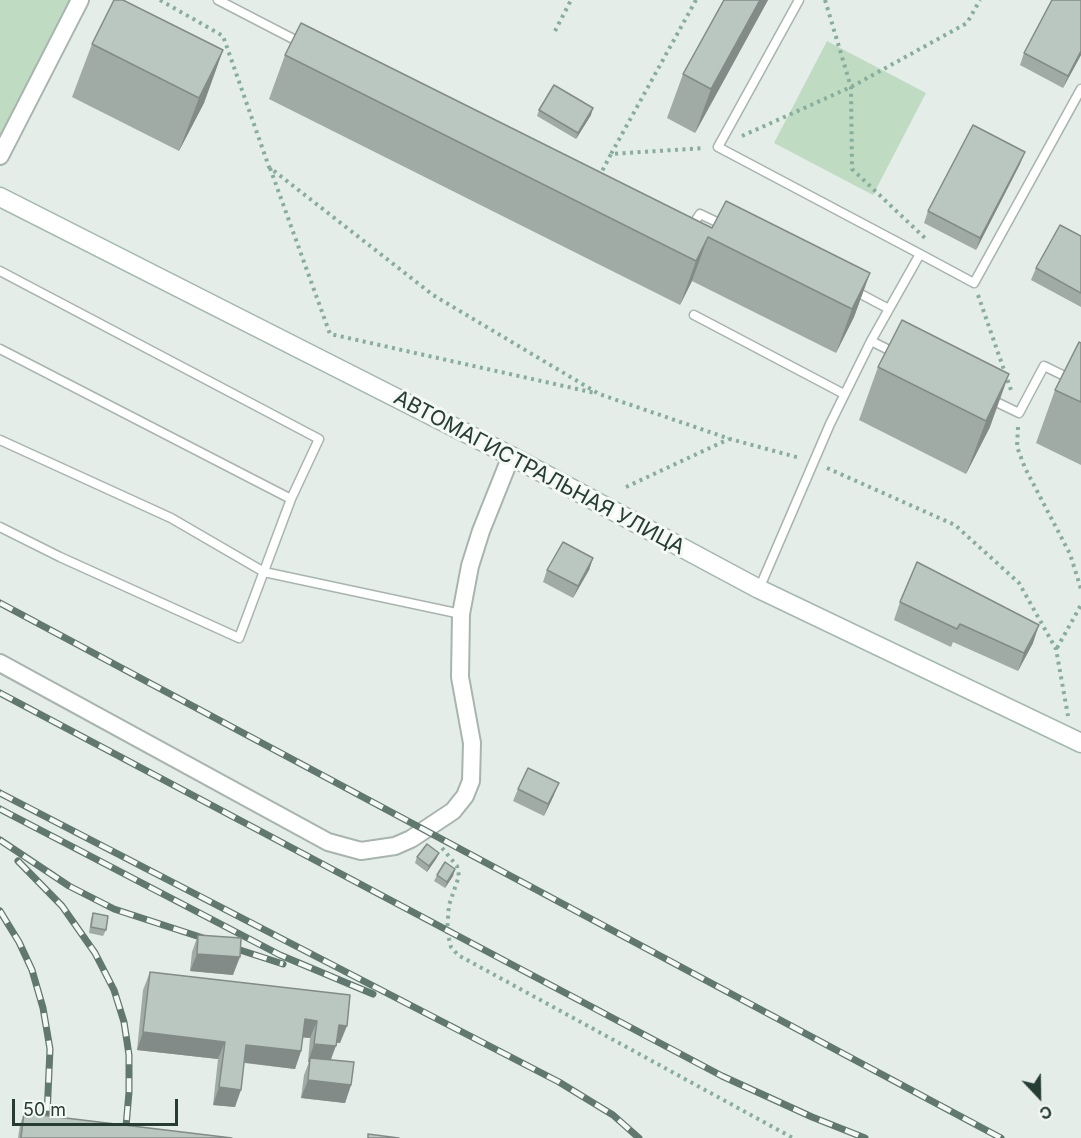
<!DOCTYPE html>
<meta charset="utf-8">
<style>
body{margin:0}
#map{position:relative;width:1081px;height:1138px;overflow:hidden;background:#e4ede8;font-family:Inter,sans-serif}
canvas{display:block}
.north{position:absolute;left:1009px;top:1066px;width:60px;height:60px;-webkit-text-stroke:4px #f5f9f6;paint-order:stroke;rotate:158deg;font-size:16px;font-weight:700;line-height:24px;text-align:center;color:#253d34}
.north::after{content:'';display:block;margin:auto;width:21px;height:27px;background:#253d34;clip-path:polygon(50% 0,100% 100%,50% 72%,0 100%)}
.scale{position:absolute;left:12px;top:1099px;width:166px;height:27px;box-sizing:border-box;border:3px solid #253d34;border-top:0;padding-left:8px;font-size:18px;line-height:21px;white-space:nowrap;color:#253d34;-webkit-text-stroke:4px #f5f9f6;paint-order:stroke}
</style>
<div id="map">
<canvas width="1081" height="1138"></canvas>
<div class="north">С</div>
<div class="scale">50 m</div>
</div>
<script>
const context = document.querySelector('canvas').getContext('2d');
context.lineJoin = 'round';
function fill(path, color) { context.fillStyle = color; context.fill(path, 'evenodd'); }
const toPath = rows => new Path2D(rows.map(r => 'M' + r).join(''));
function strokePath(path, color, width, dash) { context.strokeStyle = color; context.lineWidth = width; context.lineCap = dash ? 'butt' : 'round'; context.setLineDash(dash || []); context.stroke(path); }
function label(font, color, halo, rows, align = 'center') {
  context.font = font + ' Inter,sans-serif'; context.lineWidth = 6; context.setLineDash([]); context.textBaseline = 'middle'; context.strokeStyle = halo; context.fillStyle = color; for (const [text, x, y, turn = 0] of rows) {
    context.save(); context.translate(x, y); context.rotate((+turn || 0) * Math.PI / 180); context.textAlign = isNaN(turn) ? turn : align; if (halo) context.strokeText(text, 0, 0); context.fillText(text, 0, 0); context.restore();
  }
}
fill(toPath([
 [0,0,70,0,0,137],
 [827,41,926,93,873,195,774,143]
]), '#bfdcc3');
const service = toPath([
 [218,0,303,44],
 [799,0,718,147,920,254,871,341],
 [690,229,700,214,723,225],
 [920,254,974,283,1081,89],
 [0,271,319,439,291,499],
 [853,290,889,309],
 [694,315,844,394],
 [0,349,291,499,239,638,60,557,0,527],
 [990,399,1019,413,1044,366,1081,384],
 [0,440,171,518,264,572,461,614],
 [759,589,830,424,871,341,895,353]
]);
const minor = toPath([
 [0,156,80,0],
 [0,663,328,842,361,851,395,846,411,839,453,811,465,796,471,781,472,743,460,677,461,614,470,566,481,531,511,456]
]);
const secondary = toPath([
 [0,197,511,456,759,589,1081,743]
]);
strokePath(service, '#a7b5ae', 11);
strokePath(minor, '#a7b5ae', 20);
strokePath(secondary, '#a3b8ae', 21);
strokePath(toPath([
 [160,0,223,36,269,167,433,295,599,394,730,439,800,458],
 [696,0,611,154,704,148],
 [825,0,851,87,852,169,927,240],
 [555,31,571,0],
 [742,136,851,87,967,23,980,0],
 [270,168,330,334,595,393],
 [599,177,611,154],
 [978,295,1012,393],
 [1018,427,1017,447,1025,468,1070,554,1081,589],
 [827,468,955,525,1019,583,1056,649,1068,716],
 [626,487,729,439],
 [1057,648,1081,605],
 [442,848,457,866,459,876,449,905,447,931,451,947,458,955,793,1138]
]), '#87ae9d', 4, [3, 4.5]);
strokePath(service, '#fff', 8);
strokePath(minor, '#fff', 16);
strokePath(secondary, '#fff', 18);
const rail = toPath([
 [0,603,1001,1138],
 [0,693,722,1076,812,1117,865,1138],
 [0,793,559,1082,613,1115,639,1138],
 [0,809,280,955,373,994],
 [0,840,69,886,114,909,283,964],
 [18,861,62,906,95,953,114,990,124,1022,129,1055,129,1092,125,1138],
 [0,911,19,942,32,970,43,1008,50,1049,46,1138]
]);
strokePath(rail, '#60786f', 7);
strokePath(rail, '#f5f9f6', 4.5, [14]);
fill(toPath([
 [724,0,768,0,695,133,667,118,683,74],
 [1081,0,1081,55,1063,88,1020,65,1024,53],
 [92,44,223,50,204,103,179,151,72,97],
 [285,55,712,228,870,273,854,317,836,353,692,281,680,305,269,99],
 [539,110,591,115,576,139,537,116],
 [1020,164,976,250,924,223,928,211],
 [1081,236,1081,307,1031,280,1036,268],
 [902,320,990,427,966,474,859,420,878,367],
 [1081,343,1081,465,1036,443,1055,390],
 [593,558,589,570,573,598,543,582,547,570],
 [900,602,1033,643,1018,671,953,642,951,647,894,620],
 [518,789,554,795,544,816,513,801],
 [439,853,436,859,427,872,415,863,417,857],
 [455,869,453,876,445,888,434,881,437,875],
 [93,913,106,930,103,936,89,933,91,919],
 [198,935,233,975,190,971,192,952],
 [150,972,350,995,340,1043,336,1043,331,1060,351,1085,345,1103,301,1098,304,1075,309,1062,308,1062,310,1038,303,1037,301,1051,295,1069,244,1063,235,1107,213,1105,218,1059,137,1050,143,990],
 [24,1113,232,1138,18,1138,20,1125]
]), '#a0aba6');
fill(toPath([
 [760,0,768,0,695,133,711,89],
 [223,50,204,103,179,151,199,98],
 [1081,51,1081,55,1063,88,1068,76],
 [593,108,591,115,576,139,578,133],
 [1025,152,1020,164,976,250,980,238],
 [708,237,692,281,680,305,696,261],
 [870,273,854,317,836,353,852,309],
 [1009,374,990,427,966,474,986,421],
 [593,558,589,570,573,598,578,586],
 [1039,625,1033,643,1018,671,1024,653],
 [559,783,554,795,544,816,548,804],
 [439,853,436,859,427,872,429,866],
 [455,869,453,876,445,888,447,882],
 [197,954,240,957,233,975,190,971],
 [305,1019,317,1021,310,1038,298,1037],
 [339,1025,347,1026,340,1043,332,1042],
 [143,1032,225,1042,218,1059,137,1050],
 [314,1044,336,1046,329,1064,310,1058,309,1062,308,1062],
 [246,1045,301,1051,295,1069,240,1062],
 [308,1080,351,1085,345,1103,301,1098],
 [219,1087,241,1090,235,1107,213,1105]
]), '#828b87');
const building = toPath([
 [114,0,123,0,223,50,199,98,92,44,114,0],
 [724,0,760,0,711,89,683,74,724,0],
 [1052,0,1081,0,1081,51,1068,76,1024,53,1052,0],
 [301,23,712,228,726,201,870,273,852,309,708,237,696,261,285,55,301,23],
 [554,85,593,108,578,133,539,110,554,85],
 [973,125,1025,152,980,238,928,211,973,125],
 [1060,225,1081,236,1081,293,1036,268,1060,225],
 [902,320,1009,374,986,421,878,367,902,320],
 [1079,342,1081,343,1081,402,1055,390,1079,342],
 [563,542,593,558,578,586,547,570,563,542],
 [917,562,1039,625,1024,653,960,624,957,629,900,602,917,562],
 [528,768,559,783,548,804,518,789,528,768],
 [427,844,439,853,429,866,417,857,427,844],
 [445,862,455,869,447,882,437,875,445,862],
 [93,913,108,916,106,930,91,927,93,913],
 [198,935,241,938,240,957,197,954,198,935],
 [150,972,350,995,347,1026,339,1025,336,1046,314,1044,317,1021,305,1019,301,1051,246,1045,241,1090,219,1087,225,1042,143,1032,150,972],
 [310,1058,354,1062,351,1085,308,1080,310,1058],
 [24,1113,232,1138,21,1138,24,1113],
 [368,1134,399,1138,368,1138,368,1134]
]);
fill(building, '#bac7c1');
strokePath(building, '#828b87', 1.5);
label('21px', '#253d34', '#f5f9f6', [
 ["АВТОМАГИСТРАЛЬНАЯ УЛИЦА",539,473,28]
]);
</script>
